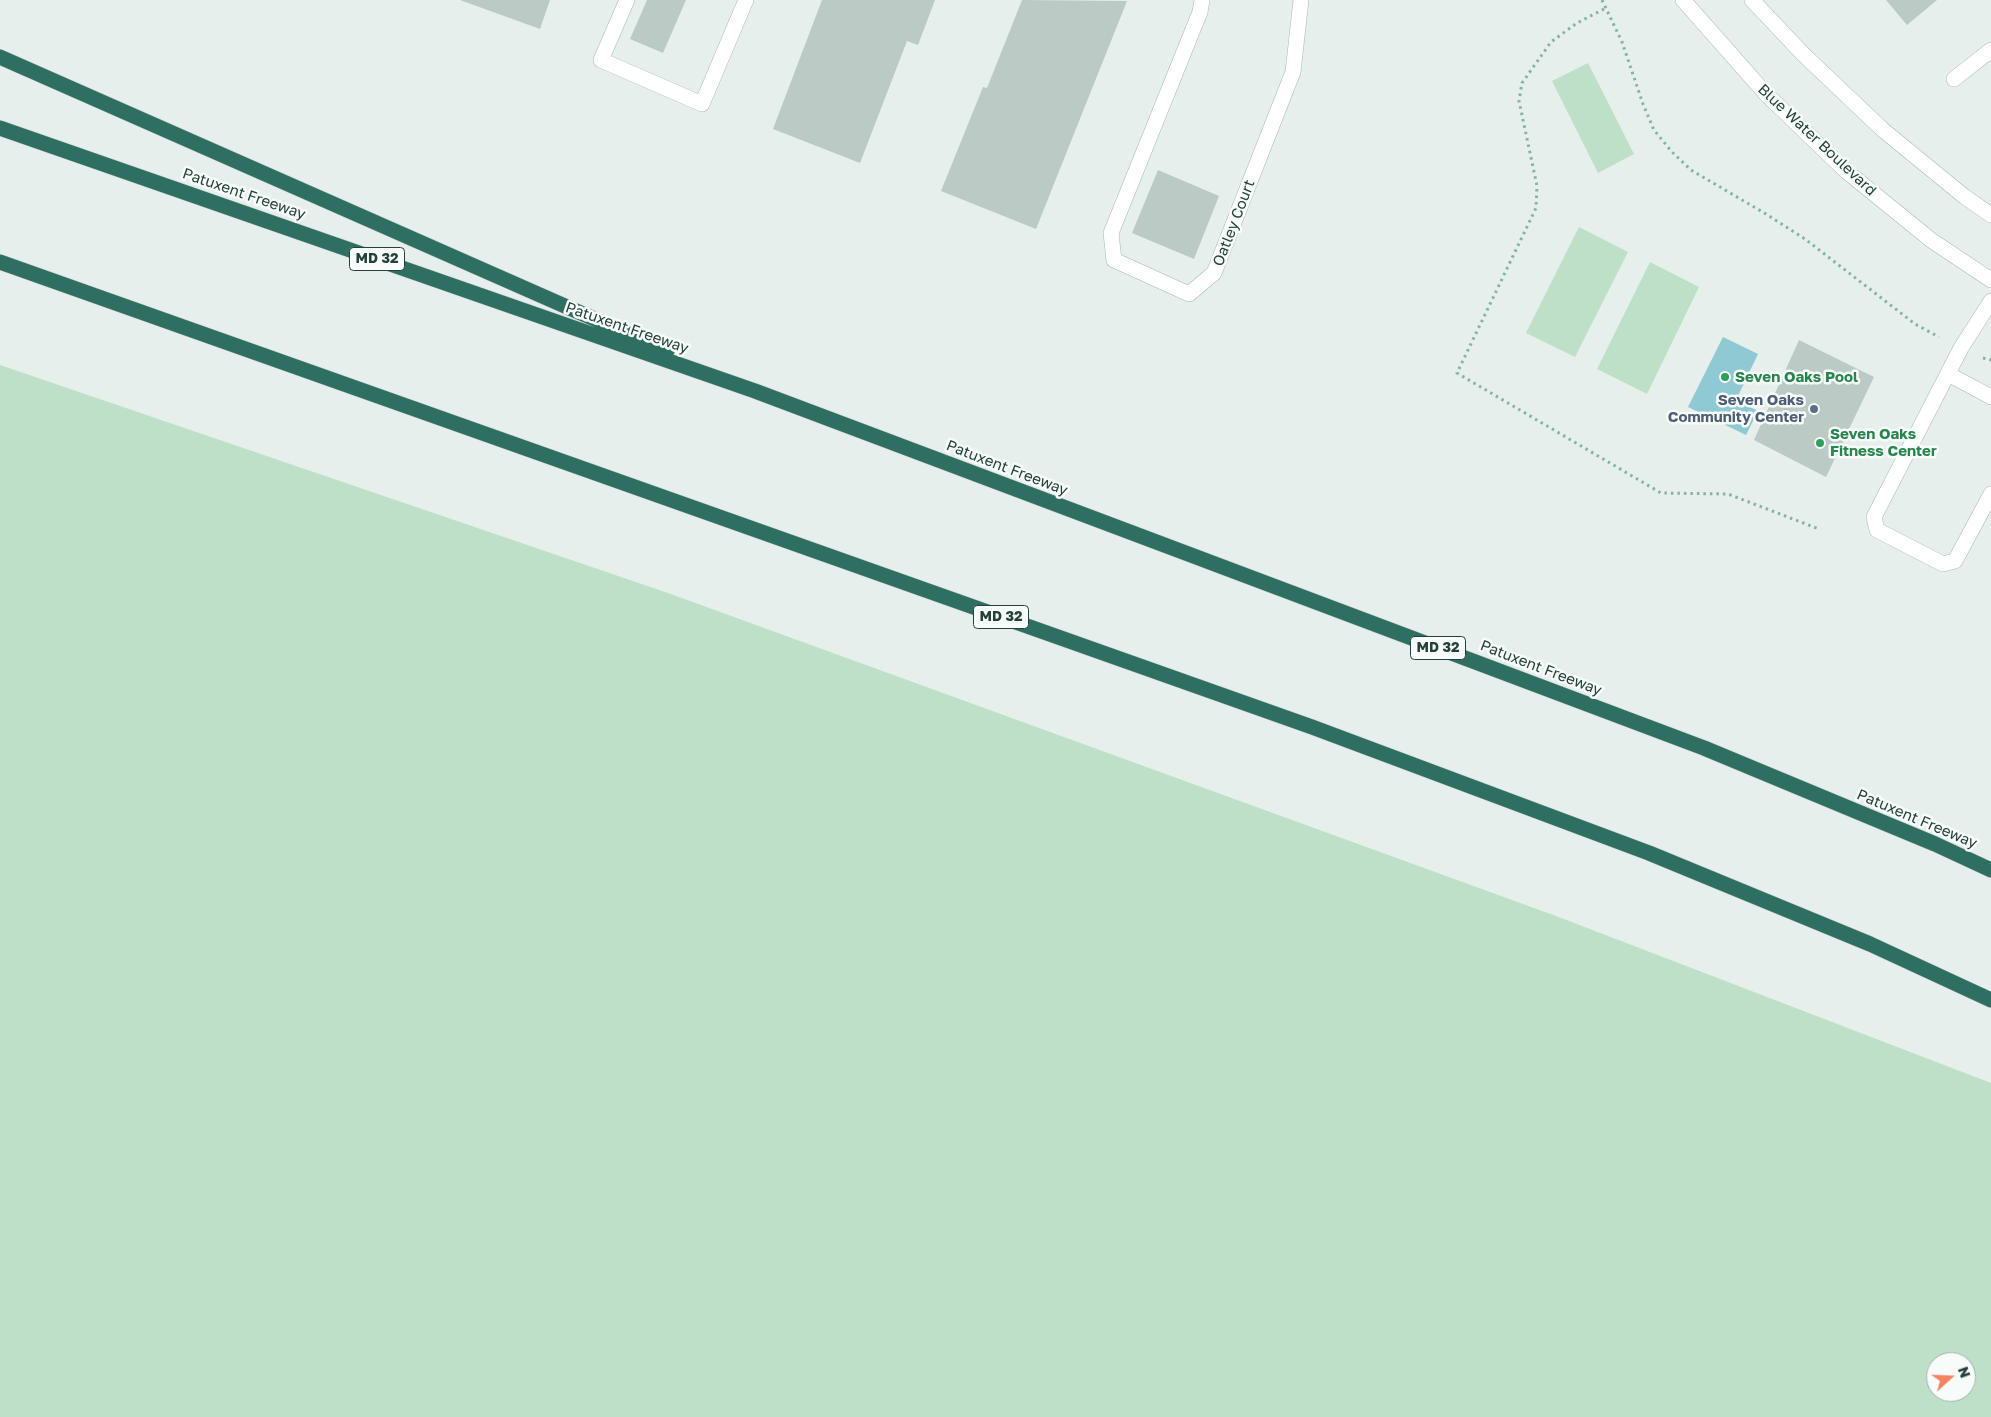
<!DOCTYPE html>
<style>
body{margin:0}
#map{position:relative;width:1991px;height:1417px;overflow:hidden;background:#e6efeb;font-family:"Golos Text",sans-serif}
canvas{display:block}
.north{position:absolute;left:1926px;top:1352px;width:50px;height:50px;box-sizing:border-box;background:#f7fbf9;border:1px solid #a3b1ad;border-radius:50%;rotate:70deg;font-size:14px;font-weight:700;line-height:20px;text-align:center;color:#24423a}
.north::after{content:'';display:block;margin:auto;width:18px;height:22px;background:#f4845f;clip-path:polygon(50% 0,100% 100%,50% 72%,0 100%)}
</style>
<div id="map">
<canvas width="1991" height="1417"></canvas>
<div class="north">N</div>
</div>
<script>
const context = document.querySelector('canvas').getContext('2d');
context.lineJoin = 'round';
function fill(path, color) { context.fillStyle = color; context.fill(path, 'evenodd'); }
const toPath = rows => new Path2D(rows.map(r => 'M' + r).join(''));
function strokePath(path, color, width, dash) { context.strokeStyle = color; context.lineWidth = width; context.lineCap = dash ? 'butt' : 'round'; context.setLineDash(dash || []); context.stroke(path); }
function label(font, color, halo, rows, align = 'center') {
  context.font = font + ' "Golos Text",sans-serif'; context.lineWidth = 5; context.setLineDash([]); context.textBaseline = 'middle'; context.strokeStyle = halo; context.fillStyle = color; for (const [text, x, y, turn = 0] of rows) {
    context.save(); context.translate(x, y); context.rotate((+turn || 0) * Math.PI / 180); context.textAlign = isNaN(turn) ? turn : align; if (halo) context.strokeText(text, 0, 0); context.fillText(text, 0, 0); context.restore();
  }
}
fill(toPath([
 [1588,63,1634,154,1598,173,1552,81],
 [1579,227,1628,252,1575,357,1526,333],
 [1650,262,1699,287,1647,394,1597,369],
 [0,365,668,593,1556,916,1991,1083,1991,1417,0,1417],
 [1936,1362,1966,1362,1966,1392,1936,1392]
]), '#bfe0c8');
fill(toPath([
 [1723,337,1758,354,1736,400,1758,411,1746,435,1688,407]
]), '#8ec9d4');
fill(toPath([
 [460,0,550,0,540,29],
 [647,0,686,0,663,53,630,39],
 [822,0,935,0,918,45,907,41,860,163,773,129],
 [1022,0,1127,1,1036,229,941,191,983,87,987,88],
 [1886,0,1937,0,1907,25],
 [1158,170,1219,196,1194,259,1132,233],
 [1799,340,1874,377,1826,477,1754,440]
]), '#bbcac4');
const minor = toPath([
 [627,0,601,60,702,104,746,0],
 [1202,0,1200,12,1111,233,1114,260,1189,294,1214,273,1293,72,1301,0],
 [1683,0,1766,94,1846,171,1931,240,1991,280],
 [1752,0,1803,54,1883,130,1965,197,1991,215],
 [1954,79,1991,50],
 [1991,301,1961,348,1874,517,1877,530,1943,564,1955,561,1991,494],
 [1948,374,1991,397]
]);
const highway = toPath([
 [0,57,667,351],
 [0,128,755,391,1704,748,1935,844,1991,870],
 [0,262,1312,727,1649,853,1870,944,1991,1000]
]);
strokePath(minor, '#a8b8b2', 16);
strokePath(highway, '#c2cac8', 16);
strokePath(toPath([
 [1602,0,1622,42,1643,104,1654,130,1672,152,1691,170,1766,214,1805,239,1915,324,1939,337],
 [1604,9,1577,23,1551,42,1522,83,1519,101,1537,186,1536,208,1457,373,1661,493,1728,494,1819,529],
 [1983,358,1991,360]
]), '#86b3a5', 3, [2.5, 4]);
strokePath(minor, '#fff', 15);
strokePath(highway, '#2f6f62', 15);
for (const [x, y, r, color] of [
 [1725,377,5,"#2e9e5b"],
 [1814,409,5,"#5c6f8a"],
 [1820,443,5,"#2e9e5b"]
]) { const dot = new Path2D(); dot.arc(x, y, r, 0, 2 * Math.PI); context.fillStyle = color; context.fill(dot); strokePath(dot, '#f7fbf9', 2); }
for (const [x, y, w] of [
 [377,259,55],
 [1001,617,55],
 [1438,648,55]
]) { const box = new Path2D(); box.roundRect(x - w / 2, y - 11.5, w, 23, 4); context.fillStyle = '#f7fbf9'; context.fill(box); strokePath(box, '#24423a', 1); }
label('bold 14px', '#24423a', null, [
 ["MD 32",377,259],
 ["MD 32",1001,617],
 ["MD 32",1438,648]
]);
label('15px', '#24423a', '#f7fbf9', [
 ["Blue Water Boulevard",1817,140,43],
 ["Patuxent Freeway",244,194,19],
 ["Oatley Court",1234,223,-69],
 ["Patuxent Freeway",627,328,19],
 ["Patuxent Freeway",1007,468,21],
 ["Patuxent Freeway",1541,668,21],
 ["Patuxent Freeway",1917,819,23]
]);
label('bold 15px', '#27864d', '#f7fbf9', [
 ["Seven Oaks Pool",1735,377],
 ["Seven Oaks",1830,434],
 ["Fitness Center",1830,451]
], 'left');
label('bold 15px', '#4e5e75', '#f7fbf9', [
 ["Seven Oaks",1804,400],
 ["Community Center",1804,417]
], 'right');
</script>
